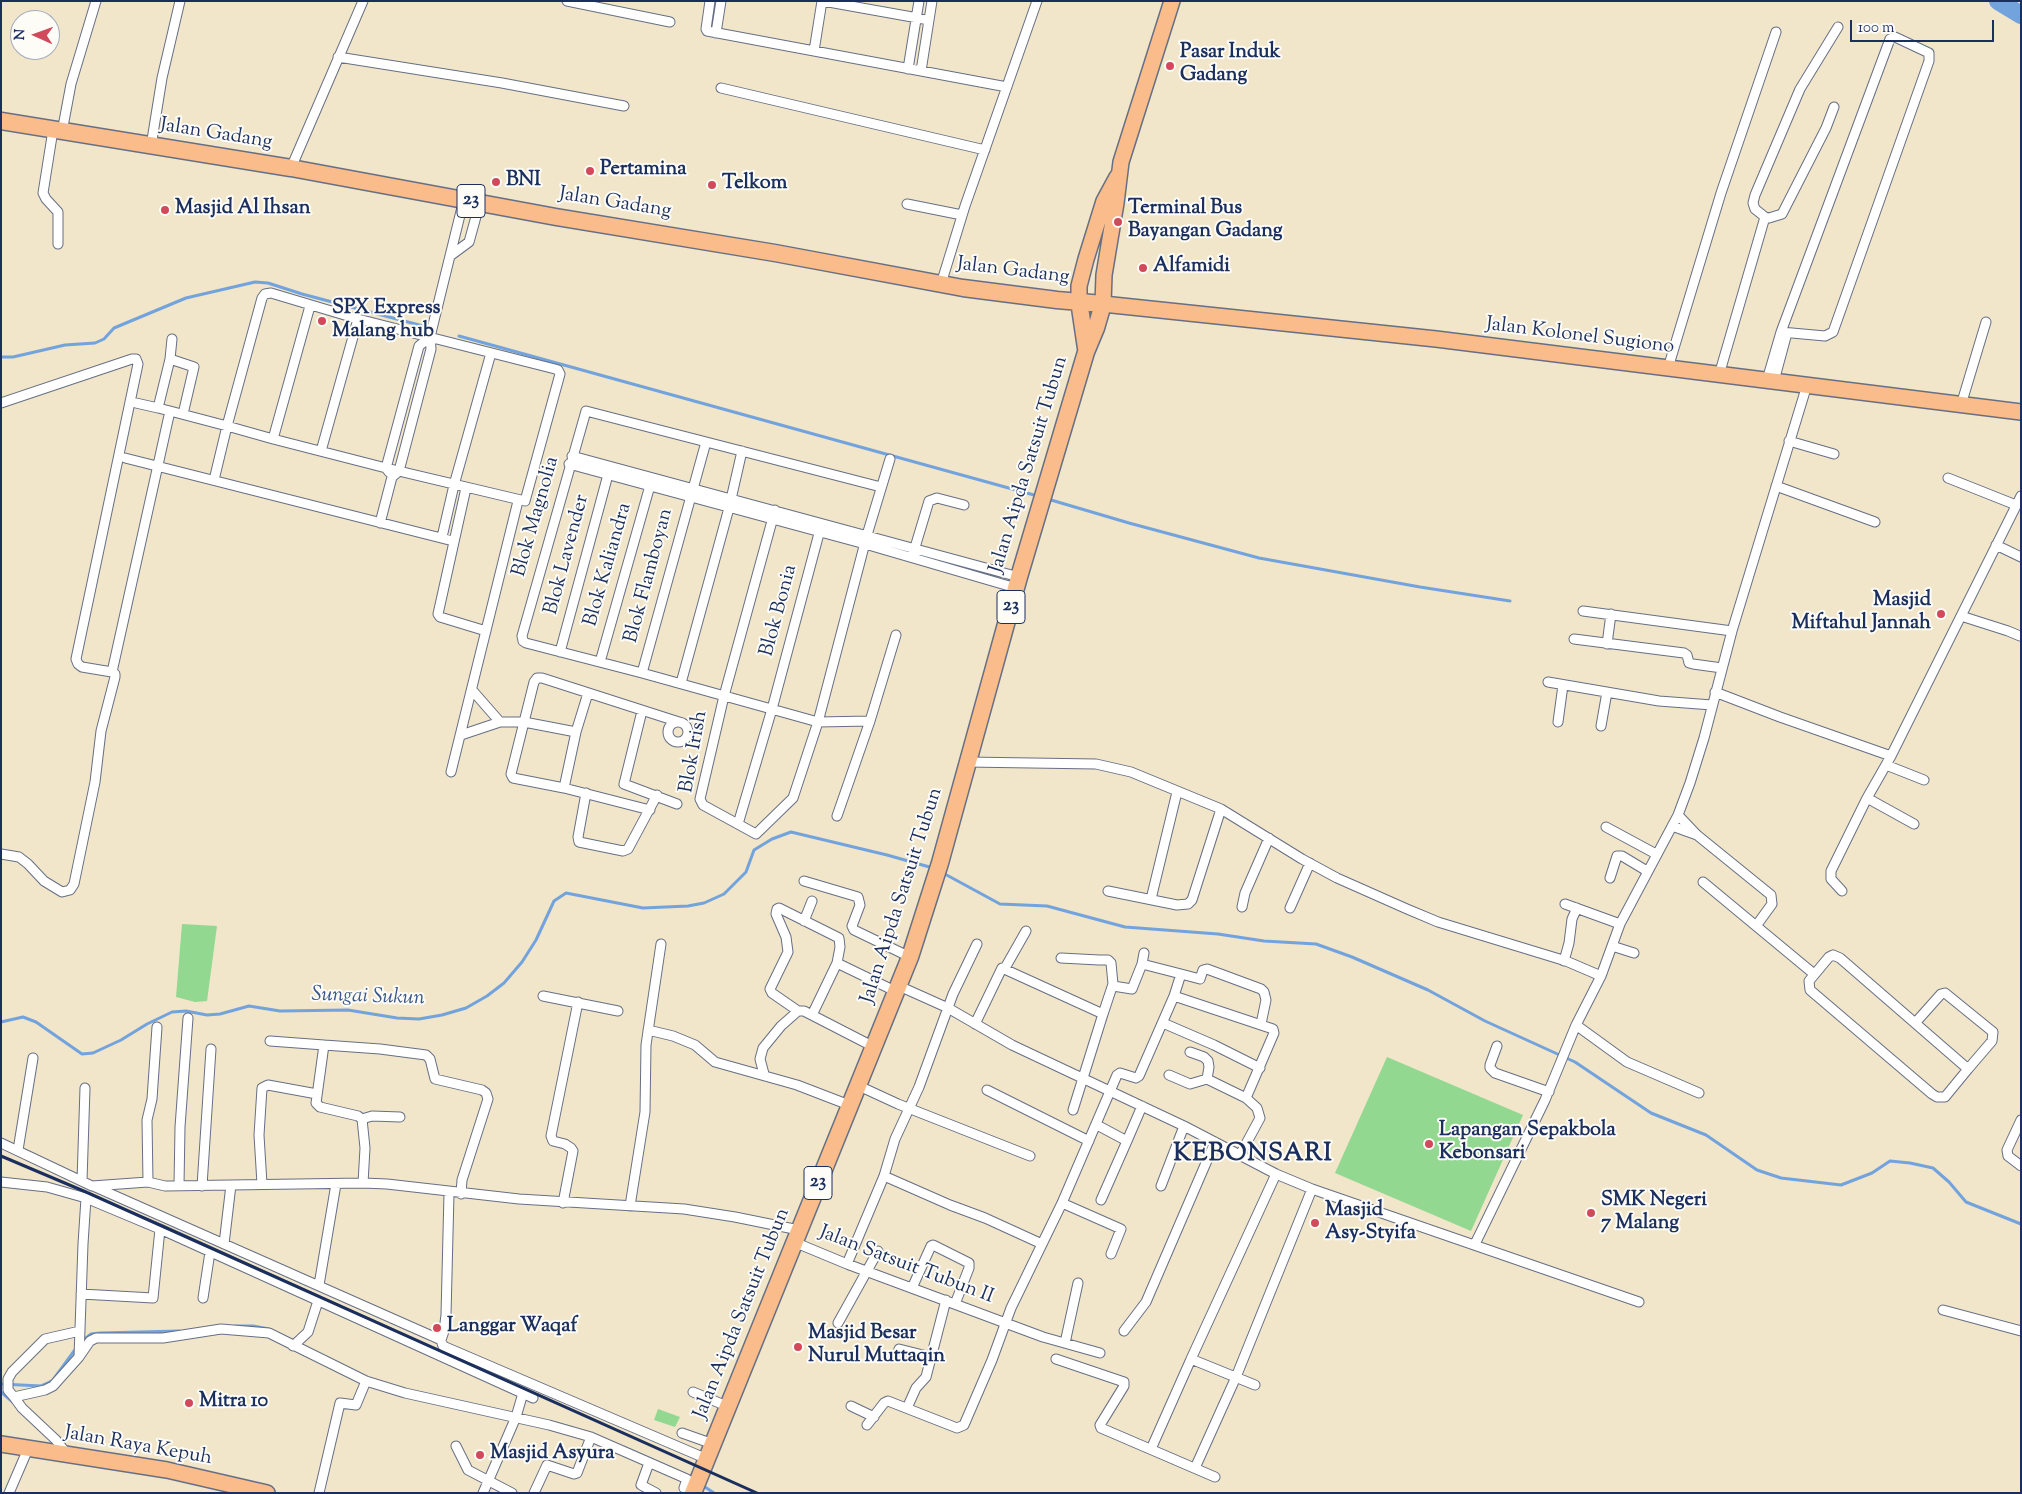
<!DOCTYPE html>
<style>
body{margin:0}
#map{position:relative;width:2022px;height:1494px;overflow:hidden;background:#f1e5ca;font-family:"Sorts Mill Goudy",serif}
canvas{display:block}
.frame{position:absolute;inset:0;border:2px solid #1b2f5e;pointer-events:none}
.north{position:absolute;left:10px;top:10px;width:50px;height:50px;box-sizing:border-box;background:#fdfcf7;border:1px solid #a3aaba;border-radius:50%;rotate:272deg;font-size:14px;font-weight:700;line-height:20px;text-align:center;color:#1b2f5e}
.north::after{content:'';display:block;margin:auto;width:18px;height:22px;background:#d1495b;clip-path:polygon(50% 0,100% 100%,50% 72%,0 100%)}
.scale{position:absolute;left:1850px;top:20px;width:144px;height:22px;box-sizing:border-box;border:2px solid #1b2f5e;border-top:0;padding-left:6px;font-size:15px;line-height:18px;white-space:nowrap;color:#1b2f5e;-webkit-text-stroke:4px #fdfcf7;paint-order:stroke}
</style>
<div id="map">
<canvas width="2022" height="1494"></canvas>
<div class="frame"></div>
<div class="north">N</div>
<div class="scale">100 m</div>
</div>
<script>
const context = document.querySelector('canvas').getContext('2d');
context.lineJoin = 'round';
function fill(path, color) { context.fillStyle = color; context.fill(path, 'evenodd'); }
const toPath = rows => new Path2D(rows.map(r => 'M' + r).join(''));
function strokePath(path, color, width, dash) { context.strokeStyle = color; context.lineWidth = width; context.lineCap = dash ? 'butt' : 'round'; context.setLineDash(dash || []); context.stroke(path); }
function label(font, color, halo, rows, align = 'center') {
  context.font = font + ' "Sorts Mill Goudy",serif'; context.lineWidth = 4; context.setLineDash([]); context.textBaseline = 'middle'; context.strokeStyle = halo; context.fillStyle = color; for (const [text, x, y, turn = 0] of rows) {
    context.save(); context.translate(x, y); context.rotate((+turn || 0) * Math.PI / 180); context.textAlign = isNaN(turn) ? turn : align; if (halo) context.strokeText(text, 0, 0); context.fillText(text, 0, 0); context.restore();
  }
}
fill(toPath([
 [182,924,217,926,207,1001,195,1002,176,997],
 [1387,1057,1523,1115,1471,1231,1335,1173],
 [658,1409,680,1417,675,1427,654,1420]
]), '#93d891');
strokePath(toPath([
 [459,336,1034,495],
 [1,357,13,357,65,345,95,343,104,339,114,328,186,298,255,282,268,283,302,294,423,326],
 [1051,500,1129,523,1259,558,1420,587,1510,601],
 [943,873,1000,904,1047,906,1125,927,1218,934,1264,941,1316,944,1352,957,1428,990,1485,1021,1575,1062,1651,1113,1706,1135,1757,1170,1781,1178,1841,1185,1872,1173,1890,1161,1910,1163,1933,1168,1949,1182,1966,1202,2021,1224],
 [1,1022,23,1017,36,1022,82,1054,93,1053,121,1040,147,1024,172,1012,186,1011,207,1015,220,1014,249,1006,280,1011,348,1010,397,1018,419,1019,442,1015,466,1008,487,996,504,983,522,962,536,940,554,901,566,893,643,908,688,906,704,903,724,894,746,872,754,850,772,839,791,832,887,855,933,868],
 [235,1326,253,1326,269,1329],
 [81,1342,91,1334,100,1333,179,1331],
 [1,1384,41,1386,48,1383,53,1380,77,1347],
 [1,1392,14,1403],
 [555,1423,573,1428],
 [624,1447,689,1476],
 [702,1485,714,1493]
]), '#73a3dd', 3);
strokePath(toPath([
 [1998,1,2021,15]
]), '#73a3dd', 18);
const street = toPath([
 [567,1,670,22],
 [710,1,706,29,707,31,1007,87],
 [823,1,929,20],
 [716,33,721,1],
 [814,51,822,1],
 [338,57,502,83,624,106],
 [908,69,919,1],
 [921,71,932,1],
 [721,88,985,150],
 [53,130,43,193,46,199,58,212,58,244],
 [62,132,71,84,96,1],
 [151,146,162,78,180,1],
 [291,168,363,1],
 [907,204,962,215],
 [1765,217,1769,218,1782,214,1826,128,1834,107],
 [450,256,469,242,480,202],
 [941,284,965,206,1037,1],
 [170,359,194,367,183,414],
 [1668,368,1721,193,1776,32],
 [1719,375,1765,217,1755,209,1753,203,1755,195,1800,89,1838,27],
 [1767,380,1781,332,1890,39,1895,37,1929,53,1929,61,1833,332,1825,336,1781,332],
 [1774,381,1787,333],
 [1,403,132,359,136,359,138,364,76,659,78,664,82,667,112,672],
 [136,403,158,408],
 [1961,405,1986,322],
 [170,411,227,426,273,439,386,468,525,501,560,374,558,370,555,369,358,319,271,293,265,294,262,298,227,426,214,480],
 [273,439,310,306],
 [1789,441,1834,454],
 [321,451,358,319],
 [572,456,1019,577],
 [125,458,453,541],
 [569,464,865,544,1016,588],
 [389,472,386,468,419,346,430,337],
 [1948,478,2016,505],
 [1776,486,1875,522],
 [466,488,438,614,440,617,486,631],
 [775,510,724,696,700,799,703,805,756,834,793,798,818,722,867,535,890,459],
 [380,523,392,477,399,471,431,349,430,337,464,199],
 [442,537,454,485,491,353],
 [1996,545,2021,557],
 [913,554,929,501,937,498,964,505],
 [1583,611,1732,631],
 [1961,616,2008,631,2020,636],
 [1574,639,1684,653,1687,655,1689,663,1693,664,1722,668],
 [1607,644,1611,614],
 [560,652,609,471],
 [600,662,651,482],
 [642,673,706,442],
 [1548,682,1659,701,1712,705],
 [681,683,729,508,742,451],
 [472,690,500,722,524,722,534,682,537,678,542,678,679,722],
 [1715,692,1780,717,1891,756],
 [642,711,624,784,677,804],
 [870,721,818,722,642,673,526,643,523,641,522,636,586,411,881,487],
 '668 732a10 10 0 1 1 20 0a10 10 0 1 1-20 0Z',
 [1558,722,1563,685],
 [1601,726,1607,692],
 [576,732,524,722,511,774,513,778,564,788,650,810],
 [461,735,500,722],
 [967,762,1096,764,1131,772,1221,809,1302,859,1337,878,1407,909,1438,922,1566,961,1601,976],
 [1886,765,1924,780],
 [451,772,518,501],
 [564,788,576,732,588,693],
 [586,793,578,837,579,842,623,851,628,849,657,795],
 [1867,798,1914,824],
 [1678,815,1697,835,1771,895,1772,904,1756,926],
 [837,816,870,721,896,635],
 [738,824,772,709,821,526],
 [1672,826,1697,835],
 [1606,827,1656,854],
 [1,854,19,857,28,864,44,881,62,892,70,890,74,884,95,782,101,731,115,677,115,674,112,672,170,411,158,408,170,359,172,339],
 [1610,878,1617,856,1622,856,1647,871],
 [804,881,858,897,860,905,852,926,854,930,910,957],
 [1703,882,1814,974],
 [1108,891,1177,905,1188,904,1192,900,1221,809],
 [1842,891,1831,879,1831,871,1867,798,1891,756,2021,496],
 [1151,899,1177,792],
 [1565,904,1620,924],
 [1242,907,1245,893,1269,838],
 [1290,908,1310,863],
 [804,921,812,901],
 [1612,946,1634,953],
 [1144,953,1142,964,1181,974],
 [1833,955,1840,958,1968,1069,1945,1097,1937,1097,1932,1094,1810,990,1809,981,1829,957,1833,955],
 [1061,958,1099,960,1108,960,1111,963,1113,984,1103,1014],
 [1564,961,1569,943,1572,919,1577,908],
 [837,963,897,992],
 [1005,968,1026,931],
 [899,986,948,1008,1012,1045,1184,1126,1276,1174,1312,1189,1639,1302],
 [1113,986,1132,989,1142,964],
 [543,996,618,1011],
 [1174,996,1273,1029,1274,1033,1246,1098],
 [798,1011,772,993,770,989,788,952,786,937,776,914,777,909,779,908,839,938,840,947,837,963,812,1015],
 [1916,1022,1941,994,1945,993,1993,1032,1992,1041,1968,1069],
 [1163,1023,1214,1045,1260,1068],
 [975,1024,1002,968,1103,1014,1073,1110],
 [1576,1025,1627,1062,1699,1093],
 [648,1030,673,1036,695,1045,715,1062,797,1085,849,1105],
 [270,1041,324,1045,316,1103,320,1107,358,1116,362,1119,365,1148,363,1183],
 [324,1045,380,1049,426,1055,430,1059,435,1079,482,1090,486,1093,488,1099,462,1180,461,1194],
 [1497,1046,1490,1065,1490,1068,1495,1073,1549,1092],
 [1190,1052,1204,1057,1208,1061,1209,1067,1207,1079],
 [764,1074,760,1059,763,1048,781,1026,798,1011,804,1011,874,1047],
 [1169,1075,1190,1084,1207,1079,1246,1098,1257,1108,1260,1118,1240,1155],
 [859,1086,898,1104,1030,1156],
 [987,1090,1089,1141],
 [362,1119,372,1116,400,1117],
 [2021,1120,2007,1150,2008,1156,2021,1166],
 [1097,1125,1127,1141,1101,1200],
 [1127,1141,1142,1106],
 [1,1143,92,1186,148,1182,165,1186,363,1183,387,1184,519,1199,684,1209,735,1217,799,1230],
 [18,1150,33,1058],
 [884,1176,950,1205,985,1218,1042,1244],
 [82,1181,85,1088],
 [1,1182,47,1187,86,1198,160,1229,153,1298,81,1294],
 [148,1182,147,1120,152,1099,157,1027],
 [262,1184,259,1135,262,1088,268,1085,317,1094],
 [179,1185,180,1127,188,1018],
 [93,1186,441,1340,443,1346,707,1459],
 [202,1186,211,1049],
 [1161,1186,1184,1126],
 [563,1203,573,1151,571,1148,565,1144,553,1141,551,1136,578,1002],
 [1062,1203,1121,1229,1111,1254],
 [630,1206,645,1112,646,1045,661,944],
 [160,1229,533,1398],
 [794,1242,847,1264,1043,1337,1100,1353],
 [224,1244,231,1185],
 [1475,1244,1545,1100,1576,1025,1601,976,1620,924,1678,815,1690,783,1704,738,1732,631,1807,385],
 [847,1264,884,1176,895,1139,919,1087,953,994,977,944],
 [319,1285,336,1184],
 [912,1288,931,1246,933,1245,969,1263,969,1268,955,1304],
 [203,1298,210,1252],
 [1943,1310,2021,1331],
 [838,1323,878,1251],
 [1124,1331,1146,1302,1215,1142],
 [441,1340,444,1331,446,1315,449,1193],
 [1065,1343,1078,1283],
 [293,1346,308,1332,318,1301],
 [899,1349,931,1357],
 [79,1357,90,1341,96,1338,163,1338,221,1329,269,1333,366,1381,405,1393,549,1425,591,1437,687,1479,684,1488,694,1492],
 [1056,1359,1124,1382,1124,1386,1100,1425,1101,1428,1215,1477],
 [1191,1359,1276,1174],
 [693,1392,729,1407],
 [14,1397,8,1390,8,1379,12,1372,45,1339,80,1331],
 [851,1406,874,1417],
 [907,1408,916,1388,926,1377,946,1300],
 [867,1425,884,1403,888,1401,957,1428,964,1425,992,1360,1011,1308,1062,1203,1117,1075,1120,1073,1136,1078,1139,1076,1174,996,1181,974,1200,979,1203,970,1207,969,1261,989,1264,992,1266,1000,1261,1024],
 [682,1433,713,1444],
 [456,1446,468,1470,512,1493],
 [1151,1449,1191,1359,1255,1385],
 [67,1454,56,1440,22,1408,14,1397,45,1390,53,1386,79,1357,83,1244,86,1198],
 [649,1463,641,1485,656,1493],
 [1195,1468,1236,1377,1312,1189],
 [9,1493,28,1449],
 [319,1493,340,1403,356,1405,366,1381],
 [483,1493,516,1417,523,1393],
 [534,1493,547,1465,574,1474,577,1473,591,1437]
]);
const primary = toPath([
 [1172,1,1121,162,1116,203,1104,275,1103,304,1436,339,2021,412],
 [1079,301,1079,286,1086,259,1104,201,1117,177],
 [1,1444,167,1470,267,1493]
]);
const highway = toPath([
 [1,121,291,168,556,217,775,253,963,288,1057,300,1103,304,1096,328,1086,352,1019,577,940,863,910,957,693,1493],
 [1079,301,1086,348]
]);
strokePath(street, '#666f84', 11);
strokePath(primary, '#666f84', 18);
strokePath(highway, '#666f84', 19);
strokePath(street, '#fff', 9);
strokePath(primary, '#f9bc8a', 15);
strokePath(highway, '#f9bc8a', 16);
strokePath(toPath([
 [1,1156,86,1192,757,1493]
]), '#1b2f5e', 3);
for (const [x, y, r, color] of [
 [1170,66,5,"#d1495b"],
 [590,171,5,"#d1495b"],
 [496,182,5,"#d1495b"],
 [712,185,5,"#d1495b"],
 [165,210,5,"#d1495b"],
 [1118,222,5,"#d1495b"],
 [1143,268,5,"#d1495b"],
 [322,321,5,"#d1495b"],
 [1941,614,5,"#d1495b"],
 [1429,1144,5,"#d1495b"],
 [1591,1213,5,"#d1495b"],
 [1315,1223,5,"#d1495b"],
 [437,1328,5,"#d1495b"],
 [798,1347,5,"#d1495b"],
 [189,1403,5,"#d1495b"],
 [480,1455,5,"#d1495b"]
]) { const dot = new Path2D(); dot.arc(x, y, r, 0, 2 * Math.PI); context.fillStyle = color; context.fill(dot); strokePath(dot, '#fdfcf7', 2); }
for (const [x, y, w] of [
 [471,201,28],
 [1011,607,28],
 [818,1183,28]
]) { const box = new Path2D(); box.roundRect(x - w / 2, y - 16.5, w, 33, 4); context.fillStyle = '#fdfcf7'; context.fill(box); strokePath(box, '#1b2f5e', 1); }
label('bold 19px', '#1b2f5e', null, [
 ["23",471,201],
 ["23",1011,607],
 ["23",818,1183]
]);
label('bold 20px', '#1b2f5e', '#fdfcf7', [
 ["Pasar Induk",1180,54],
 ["Gadang",1180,77],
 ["Pertamina",600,171],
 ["BNI",506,182],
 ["Telkom",722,185],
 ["Masjid Al Ihsan",175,210],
 ["Terminal Bus",1128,210],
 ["Bayangan Gadang",1128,233],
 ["Alfamidi",1153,268],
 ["SPX Express",332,310],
 ["Malang hub",332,333],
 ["Masjid",1931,602,"right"],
 ["Miftahul Jannah",1931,625,"right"],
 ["Lapangan Sepakbola",1439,1132],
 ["Kebonsari",1439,1155],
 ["SMK Negeri",1601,1202],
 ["7 Malang",1601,1225],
 ["Masjid",1325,1212],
 ["Asy-Styifa",1325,1235],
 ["Langgar Waqaf",447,1328],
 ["Masjid Besar",808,1335],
 ["Nurul Muttaqin",808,1358],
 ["Mitra 10",199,1403],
 ["Masjid Asyura",490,1455]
], 'left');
label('20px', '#1b2f5e', '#fdfcf7', [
 ["Jalan Gadang",216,135,9],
 ["Jalan Gadang",615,204,9],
 ["Jalan Gadang",1013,272,7],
 ["Jalan Kolonel Sugiono",1580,337,7],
 ["Jalan Aipda Satsuit Tubun",1030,465,-73],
 ["Blok Magnolia",537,517,-74],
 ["Blok Lavender",568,555,-75],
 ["Blok Kaliandra",609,565,-74],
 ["Blok Flamboyan",650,576,-75],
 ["Blok Bonia",780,611,-75],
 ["Blok Irish",695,752,-80],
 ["Jalan Aipda Satsuit Tubun",903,896,-72],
 ["Jalan Satsuit Tubun II",906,1266,21],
 ["Jalan Aipda Satsuit Tubun",743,1314,-68],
 ["Jalan Raya Kepuh",138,1447,10]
]);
label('italic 21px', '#3a588a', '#fdfcf7', [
 ["Sungai Sukun",368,998,2]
]);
context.letterSpacing = '1px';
label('bold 25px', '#1b2f5e', '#fdfcf7', [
 ["KEBONSARI",1253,1156]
]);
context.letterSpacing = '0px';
</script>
